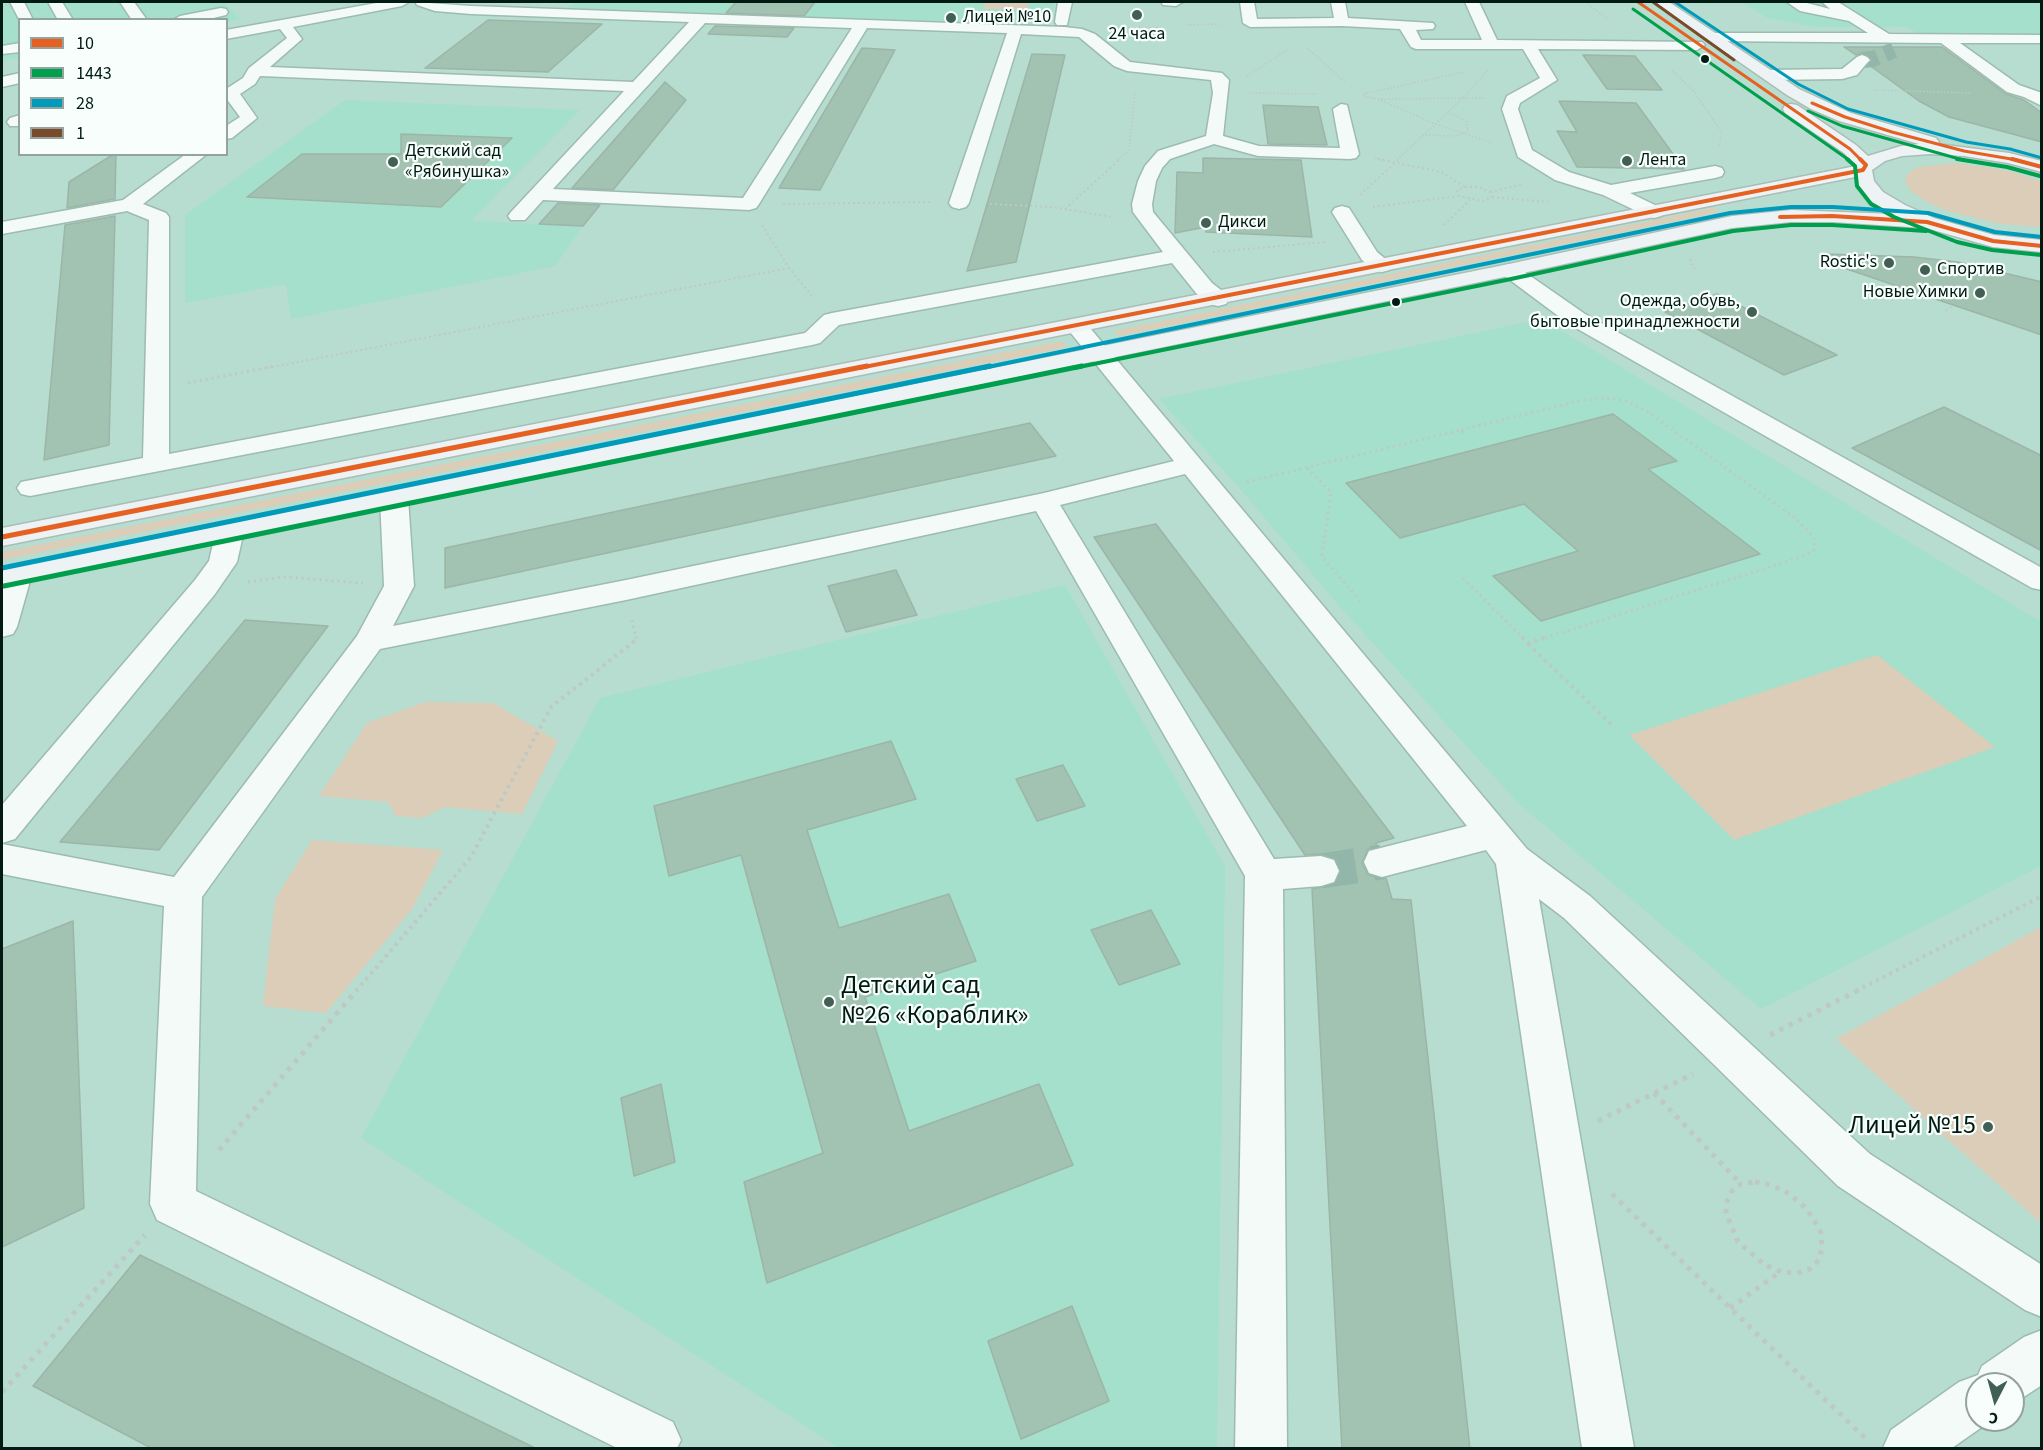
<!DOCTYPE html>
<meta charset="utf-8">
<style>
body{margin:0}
#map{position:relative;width:2043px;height:1450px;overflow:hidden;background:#b7ddd0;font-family:"Source Sans 3",sans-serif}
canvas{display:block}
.frame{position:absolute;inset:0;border:3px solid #011b13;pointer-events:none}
.legend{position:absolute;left:18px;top:18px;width:210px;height:138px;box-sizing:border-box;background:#f7fefb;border:2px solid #95a39e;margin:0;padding:8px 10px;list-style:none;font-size:18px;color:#011b13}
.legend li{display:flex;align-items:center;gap:12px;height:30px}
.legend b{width:30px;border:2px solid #95a39e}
.north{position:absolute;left:1965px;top:1372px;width:60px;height:60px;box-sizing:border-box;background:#f7fefb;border:2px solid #95a39e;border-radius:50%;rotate:186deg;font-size:16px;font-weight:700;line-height:24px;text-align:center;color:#011b13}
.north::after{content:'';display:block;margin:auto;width:21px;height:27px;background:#415f55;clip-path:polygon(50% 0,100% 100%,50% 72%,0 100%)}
</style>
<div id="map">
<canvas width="2043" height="1450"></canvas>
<div class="frame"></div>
<ul class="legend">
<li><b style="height:8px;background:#e66121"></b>10</li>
<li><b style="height:8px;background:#009f4e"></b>1443</li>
<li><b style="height:8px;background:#009bbb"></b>28</li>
<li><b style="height:8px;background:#7a4b2a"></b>1</li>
</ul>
<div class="north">С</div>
</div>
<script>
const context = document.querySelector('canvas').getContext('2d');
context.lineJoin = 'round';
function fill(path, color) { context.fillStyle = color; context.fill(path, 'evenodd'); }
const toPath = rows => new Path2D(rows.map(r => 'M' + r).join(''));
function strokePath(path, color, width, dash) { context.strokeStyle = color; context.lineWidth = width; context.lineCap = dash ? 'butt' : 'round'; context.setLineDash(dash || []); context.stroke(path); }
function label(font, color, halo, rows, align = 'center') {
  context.font = font + ' "Source Sans 3",sans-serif'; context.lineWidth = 4.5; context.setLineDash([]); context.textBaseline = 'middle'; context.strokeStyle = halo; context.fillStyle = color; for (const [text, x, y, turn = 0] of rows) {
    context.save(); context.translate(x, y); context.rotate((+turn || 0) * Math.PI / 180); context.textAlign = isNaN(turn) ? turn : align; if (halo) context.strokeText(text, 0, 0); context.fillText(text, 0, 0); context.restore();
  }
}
fill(toPath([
 [2,2,224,2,240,19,227,22,226,20,20,20,19,58,2,61],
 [576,2,1054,2,1050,25,567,8],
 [1741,2,2041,2,2041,37,1921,36,1908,27,1816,27,1768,18],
 [345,100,580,110,471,221,583,226,555,266,291,319,286,284,185,303,185,215],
 [1542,319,2041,622,2041,866,1761,1009,1518,803,1341,608,1236,484,1159,399],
 [1065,585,1225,866,1217,1448,839,1448,361,1138,600,698]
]), '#a4e0cb');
fill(toPath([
 [985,2,1029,2,1027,9,983,9],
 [1957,163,2009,171,2041,181,2041,227,2000,224,1945,210,1925,201,1911,191,1905,181,1908,173,1918,167],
 [1713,208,1719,212,1119,336,1114,331],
 [1062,341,1067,347,2,560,2,552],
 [1877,655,1995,747,1734,840,1629,735],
 [425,702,493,703,558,741,522,814,444,807,423,818,396,816,388,802,319,796,367,723],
 [312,840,443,850,412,909,326,1013,263,1006,275,899],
 [2041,927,2041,1223,1836,1039]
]), '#dbcdb7');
const building = toPath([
 [736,2,815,2,804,16,726,13,736,2],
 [488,20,602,24,548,72,425,68,488,20],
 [715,26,794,28,787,37,708,34,715,26],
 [1844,47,1942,47,2006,94,2024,100,2042,113,2042,142,1949,117,1919,101,1869,65,1872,60,1869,55,1863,53,1856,55,1844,47],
 [862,48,895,50,820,190,779,188,862,48],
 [1032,54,1065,55,1016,262,967,271,1032,54],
 [1583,55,1635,56,1662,90,1607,89,1583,55],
 [665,82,686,100,613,190,572,188,665,82],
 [1559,101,1636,103,1684,169,1577,167,1557,131,1577,132,1559,101],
 [1263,105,1318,107,1327,145,1268,144,1263,105],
 [401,134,512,138,441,207,247,197,302,154,401,154,401,134],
 [114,154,116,154,115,199,67,208,69,182,114,154],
 [1203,158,1301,160,1312,237,1206,232,1206,227,1175,233,1177,172,1203,173,1203,158],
 [558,203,600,205,583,226,539,224,558,203],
 [115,216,109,445,44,460,65,225,115,216],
 [1828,254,1914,257,1958,262,2042,282,2042,335,1826,262,1828,254],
 [1717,294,1837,355,1784,375,1665,312,1717,294],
 [1944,407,2042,456,2042,551,1852,448,1944,407],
 [1613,414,1677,461,1648,469,1760,554,1541,621,1493,576,1578,551,1524,504,1400,538,1346,483,1613,414],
 [1030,423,1056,456,445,588,445,548,1030,423],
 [1156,524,1394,838,1376,843,1377,847,1368,849,1362,863,1368,875,1386,878,1392,899,1411,900,1470,1449,1342,1449,1312,889,1335,884,1341,870,1335,858,1321,854,1305,855,1094,537,1156,524],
 [896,570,917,615,846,632,828,586,896,570],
 [245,620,328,626,159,850,60,842,245,620],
 [891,741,916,799,807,830,839,928,949,894,976,961,865,997,909,1131,1039,1084,1073,1165,767,1283,744,1182,823,1153,741,855,669,876,654,806,891,741],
 [1063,765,1085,806,1037,821,1016,779,1063,765],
 [1151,910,1180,964,1119,985,1091,930,1151,910],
 [73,921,84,1208,2,1247,2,949,73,921],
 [661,1084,675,1162,634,1176,621,1098,661,1084],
 [140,1255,537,1449,153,1449,33,1386,140,1255],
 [1072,1306,1109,1401,1021,1439,988,1341,1072,1306]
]);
fill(building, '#a2c3b1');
strokePath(building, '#9cb5a8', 1.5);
strokePath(toPath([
 [1862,60,1873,59,1894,50]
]), '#93b6aa', 16, [16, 8]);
strokePath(toPath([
 [1321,871,1382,862]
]), '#93b6aa', 35, [35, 17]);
const minor = toPath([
 [10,2,24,2,33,20,20,21,10,2],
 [48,2,62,2,73,20,58,20,48,2],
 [120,2,134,2,147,20,132,20,120,2],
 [382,2,409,2,402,6,293,27,302,39,270,67,633,82,689,22,471,14,435,11,417,5,415,2,471,6,1064,27,1082,29,1095,34,1130,62,1222,73,1229,80,1223,136,1259,146,1340,148,1333,109,1341,104,1347,105,1359,154,1356,158,1350,159,1258,156,1214,144,1170,159,1162,168,1156,181,1152,204,1153,212,1212,283,1226,294,1229,299,1226,304,1218,306,1210,304,1196,293,1172,263,839,325,820,343,812,345,30,496,21,494,17,488,21,482,143,458,149,220,127,211,2,234,2,222,123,200,186,154,207,154,143,204,166,213,169,217,169,454,805,333,824,315,832,313,1163,252,1133,212,1132,204,1138,181,1145,166,1158,151,1206,136,1213,93,1211,80,1127,71,1114,66,1079,37,1021,34,969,203,966,207,959,209,952,207,949,203,1007,33,867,28,759,204,756,208,749,210,543,200,525,220,511,220,508,216,511,212,624,91,260,76,255,84,240,94,257,118,232,138,226,139,226,126,240,117,226,98,226,89,243,78,249,68,287,38,280,29,226,39,226,30,382,2],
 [705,23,852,28,743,198,553,189,705,23],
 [1058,2,1072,2,1067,25,1057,25,1055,22,1058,2],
 [1161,2,1183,2,1176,6,1163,5,1161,2],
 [1240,2,1254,2,1257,19,1334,18,1331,2,1345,2,1348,18,1433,23,1435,26,1433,29,1416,30,1421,40,1482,40,1465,2,1479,2,1497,40,1702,42,1705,45,1697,50,1538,49,1557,80,1520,103,1518,109,1532,150,1569,172,1611,185,1715,166,1722,168,1724,172,1722,176,1715,178,1630,193,1661,208,1664,212,1661,216,1654,218,1647,216,1603,195,1555,180,1518,157,1502,109,1507,96,1540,78,1523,49,1416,49,1411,47,1400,29,1342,26,1250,27,1243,23,1240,2],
 [1787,2,1803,2,1830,9,1822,2,1838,2,1889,34,2042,35,2042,43,1960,43,2019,85,2042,93,2042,106,2024,97,2007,92,1941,43,1710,41,1703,37,1710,33,1868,33,1849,21,1800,11,1787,2],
 [221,8,226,9,228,12,226,15,205,20,173,20,180,16,221,8],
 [20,43,20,52,2,54,2,46,20,43],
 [1862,55,1867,57,1870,60,1867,63,1857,75,1842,79,1768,80,1760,75,1768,70,1842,69,1857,57,1862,55],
 [20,73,20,83,2,87,2,77,20,73],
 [20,115,20,126,10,126,7,122,10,118,20,115],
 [1342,206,1349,208,1377,252,1389,262,1392,266,1389,270,1382,272,1375,270,1362,260,1332,212,1335,208,1342,206],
 [1509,264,1516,266,1585,314,2042,568,2042,590,2032,588,1569,324,1502,274,1498,270,1502,266,1509,264],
 [1077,320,1085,322,1527,849,1590,896,1870,1154,2042,1265,2042,1317,2025,1310,1838,1186,1564,918,1539,899,1634,1448,1582,1448,1496,864,1486,850,1382,877,1369,873,1364,862,1369,851,1467,826,1185,474,1060,505,1274,859,1321,856,1334,860,1339,871,1334,882,1321,886,1283,889,1287,1448,1235,1448,1245,876,1036,511,626,600,380,649,202,897,196,1191,673,1422,681,1440,677,1448,617,1448,157,1220,150,1204,164,906,2,874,2,844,174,877,357,636,384,586,380,498,384,492,394,490,404,492,408,498,414,586,393,626,626,580,1044,493,1174,461,1066,327,1069,322,1077,320],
 [230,522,240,525,244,531,237,562,215,594,15,839,2,843,2,805,195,580,209,561,216,531,220,525,230,522],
 [17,565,27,567,32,574,17,627,13,634,2,637,2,577,7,567,17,565],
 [2042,1330,2042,1385,2013,1404,2013,1384,1977,1384,1977,1420,1992,1420,1952,1448,1883,1448,1891,1430,1959,1382,1978,1375,1982,1366,2024,1337,2042,1330]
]);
const major = toPath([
 [1653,2,1669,2,1799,89,1851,113,1936,138,1939,142,1937,144,2009,153,2042,161,2042,172,2008,163,1964,156,1930,154,1902,156,1885,161,1872,170,1874,181,1883,192,1905,205,1934,218,1994,235,2042,240,2042,252,1993,247,1926,228,1832,222,1791,222,1732,228,1509,276,2,586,2,568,1509,264,1732,216,1791,210,1893,214,1869,200,1856,182,1855,177,2,546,2,528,1856,166,1844,153,1785,113,1783,109,1785,105,1791,104,1797,105,1856,145,1868,156,1901,146,1919,144,1839,121,1811,109,1787,95,1653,2]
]);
strokePath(minor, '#9dbbb1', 3);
strokePath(major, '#aabdb6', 3);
strokePath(toPath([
 [1585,2,1608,19],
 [1187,25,1222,24],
 [1121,28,1162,27],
 [1307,48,1346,83],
 [1672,71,1693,90,1722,133,1719,147],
 [1247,76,1288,49],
 [1874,90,1971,93],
 [1249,93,1319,94],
 [1363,94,1464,72],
 [1364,96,1378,99,1433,123,1492,143],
 [1381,99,1484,98],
 [1422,135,1456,136,1468,131,1466,121,1447,112],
 [1375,158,1385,160],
 [1118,160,1129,150,1135,93],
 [1397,160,1464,97,1488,70]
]), '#bec9c6', 1.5, [1.5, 2]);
strokePath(toPath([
 [1378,159,1441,172,1465,187],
 [1465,187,1479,187,1490,192,1492,197,1483,201,1459,196,1457,190,1465,187],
 [1490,192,1523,184],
 [1360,195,1399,159],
 [1492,197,1548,202],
 [783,204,931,202],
 [990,204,1051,207,1113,217],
 [1373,207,1459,196],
 [1065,209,1120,159],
 [762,225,789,268,813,297],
 [1444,225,1470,200],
 [1213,252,1325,242],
 [1690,259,1695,269],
 [1946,311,1953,305],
 [267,368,789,268]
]), '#bec9c6', 2, [2, 3]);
strokePath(toPath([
 [188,383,275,366],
 [1461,430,1583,400,1604,398,1626,401,1645,410,1794,517,1814,537,1814,550,1801,557,1542,639],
 [1307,468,1331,492,1322,557,1362,603],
 [1247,482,1461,430,1464,433],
 [1463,578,1524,639],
 [248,582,284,577,363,583],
 [632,620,636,639]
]), '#bec9c6', 3, [2, 4]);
strokePath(toPath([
 [1522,637,1528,643,1547,637],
 [1528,644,1614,727],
 [356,991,471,857,551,707,636,640,635,637],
 [1856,991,2042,896]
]), '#bec9c6', 4, [3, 4.5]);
strokePath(toPath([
 [1770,1035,1859,990],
 [1654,1093,1741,1184],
 [1598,1121,1693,1074],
 [219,1150,357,990],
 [1755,1182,1771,1185,1786,1192,1801,1203,1813,1218,1821,1233,1822,1247,1819,1260,1810,1269,1797,1273,1781,1272,1765,1265,1738,1242,1726,1213,1727,1201,1732,1191,1741,1184,1755,1182],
 [1612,1194,1865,1438],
 [1730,1308,1780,1272],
 [2,1392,145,1235]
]), '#bec9c6', 5, [4.5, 6]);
fill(minor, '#f4faf8');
fill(major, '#edf3f4');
strokePath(toPath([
 [1638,2,1850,149,1861,160],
 [1812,103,1845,117,1892,132,1964,151,2017,160]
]), '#e66121', 3);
strokePath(toPath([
 [2012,159,2042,167],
 [1780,217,1832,216,1927,222,1993,241,2042,246],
 [859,368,1863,170,1866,165,1860,159]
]), '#e66121', 4);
strokePath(toPath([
 [2,537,867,366]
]), '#e66121', 5);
strokePath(toPath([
 [1633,9,1849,160],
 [1808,111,1842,126,1963,160]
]), '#009f4e', 3);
strokePath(toPath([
 [1847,159,1855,166,1857,186,1871,204,1894,217,1957,242,1992,250,2041,255],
 [1957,159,2007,167,2040,176],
 [1074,368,1511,279,1733,231,1791,225,1832,225,1926,231]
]), '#009f4e', 4);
strokePath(toPath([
 [4,586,1082,366]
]), '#009f4e', 5);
strokePath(toPath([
 [1675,2,1798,84,1848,109,1966,142,2010,149,2042,158]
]), '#009bbb', 3);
strokePath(toPath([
 [983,368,1730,213,1791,207,1833,207,1928,213,1995,232,2042,237]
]), '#009bbb', 4);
strokePath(toPath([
 [2,568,990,366]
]), '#009bbb', 5);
strokePath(toPath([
 [1653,2,1734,60]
]), '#7a4b2a', 3);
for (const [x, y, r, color] of [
 [1137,15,6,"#415f55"],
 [951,18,6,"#415f55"],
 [1705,59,5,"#011b13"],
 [1627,161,6,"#415f55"],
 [393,162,6,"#415f55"],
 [1206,223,6,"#415f55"],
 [1889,263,6,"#415f55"],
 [1925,270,6,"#415f55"],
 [1980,293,6,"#415f55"],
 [1396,302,5,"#011b13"],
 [1752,312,6,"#415f55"],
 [829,1002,6,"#415f55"],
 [1988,1127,6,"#415f55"]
]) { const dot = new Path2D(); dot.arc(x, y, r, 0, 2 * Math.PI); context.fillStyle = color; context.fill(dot); strokePath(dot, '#f7fefb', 2); }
label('18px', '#011b13', '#f7fefb', [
 ["Лицей №10",963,18],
 ["24 часа",1137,35,"center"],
 ["Детский сад",405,152],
 ["«Рябинушка»",405,173],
 ["Лента",1639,161],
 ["Дикси",1218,223],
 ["Rostic's",1877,263,"right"],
 ["Спортив",1937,270],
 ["Новые Химки",1968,293,"right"],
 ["Одежда, обувь,",1740,302,"right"],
 ["бытовые принадлежности",1740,323,"right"]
], 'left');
label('26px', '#011b13', '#f7fefb', [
 ["Детский сад",841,987],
 ["№26 «Кораблик»",841,1017],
 ["Лицей №15",1976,1127,"right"]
], 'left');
</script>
